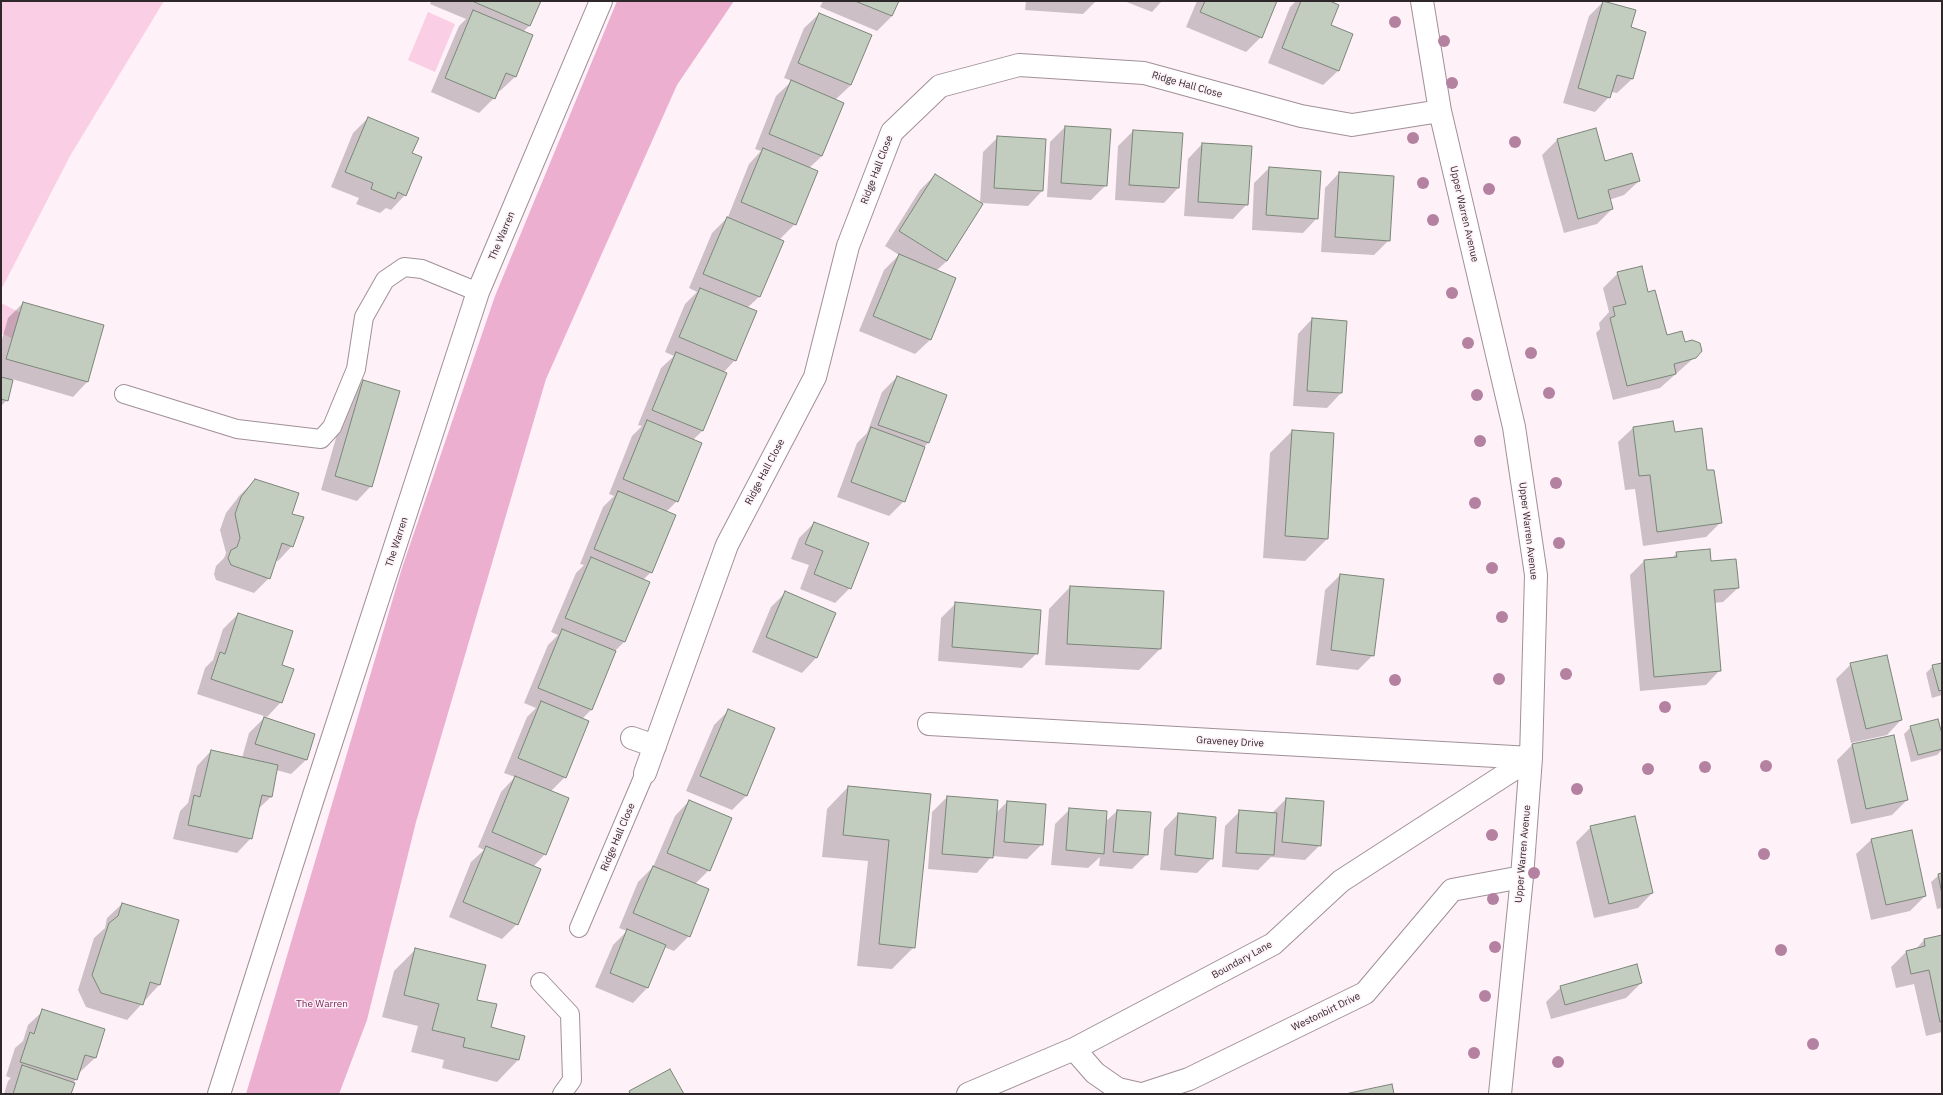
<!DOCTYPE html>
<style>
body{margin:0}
#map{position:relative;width:1943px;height:1095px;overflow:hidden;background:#fff1f8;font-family:"IBM Plex Sans",sans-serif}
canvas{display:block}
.frame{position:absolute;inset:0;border:2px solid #2e282b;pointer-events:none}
</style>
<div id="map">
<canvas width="1943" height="1095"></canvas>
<div class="frame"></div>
</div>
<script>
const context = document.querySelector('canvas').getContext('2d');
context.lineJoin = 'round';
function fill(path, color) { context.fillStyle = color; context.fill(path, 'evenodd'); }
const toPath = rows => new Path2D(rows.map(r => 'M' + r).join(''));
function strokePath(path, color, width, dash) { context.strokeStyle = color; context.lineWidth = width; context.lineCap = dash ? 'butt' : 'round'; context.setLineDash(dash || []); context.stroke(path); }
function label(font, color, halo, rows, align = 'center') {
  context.font = font + ' "IBM Plex Sans",sans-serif'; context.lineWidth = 3; context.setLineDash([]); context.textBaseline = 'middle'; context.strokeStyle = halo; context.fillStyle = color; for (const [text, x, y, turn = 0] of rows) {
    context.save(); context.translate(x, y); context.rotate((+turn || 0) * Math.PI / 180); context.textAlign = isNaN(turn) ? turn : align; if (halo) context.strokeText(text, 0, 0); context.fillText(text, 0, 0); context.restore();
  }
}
fill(toPath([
 [617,1,734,1,677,85,546,379,416,822,367,1020,339,1094,246,1094,402,568,495,296]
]), '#edafd0');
fill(toPath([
 [1,1,164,1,70,156,1,290],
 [428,12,455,24,435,72,408,60],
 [1,303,27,316,15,340,1,333]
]), '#facee4');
fill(toPath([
 [431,1,540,1,530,25,523,32,532,36,515,77,500,91,497,90,494,98,479,113,431,92,459,26,466,19,430,4],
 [823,1,898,1,892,16,877,31,820,7],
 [1026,1,1096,1,1083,14,1025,10],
 [1124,1,1162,1,1152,12],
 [1197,1,1276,1,1261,37,1246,52,1186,27],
 [1296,1,1327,1,1338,71,1323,85,1268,63,1290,7],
 [1603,2,1630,28,1645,32,1632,79,1617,93,1611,92,1609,97,1595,112,1563,103,1589,16],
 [819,14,851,85,835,100,822,156,809,168,795,224,779,240,760,296,747,308,735,360,723,373,703,430,693,440,677,501,666,512,651,572,643,580,624,642,614,652,591,710,582,719,565,777,550,792,545,854,533,867,517,924,502,939,449,917,471,862,484,850,478,847,501,792,515,777,504,773,527,717,536,708,524,703,548,645,558,635,551,632,576,573,584,565,580,564,603,507,614,496,609,494,632,436,642,426,638,425,661,368,674,356,665,352,685,304,697,292,689,288,712,233,728,217,749,164,761,151,755,149,776,96,792,81,784,78,804,28],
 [368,118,411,153,405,195,391,210,386,208,380,213,356,204,359,198,331,187,353,133],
 [1065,127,1106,185,1091,200,1047,197,1050,142],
 [1133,131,1178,188,1164,203,1115,200,1118,146],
 [998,137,1042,191,1028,206,982,203,947,261,937,270,930,340,915,354,859,331,884,270,899,255,885,246,920,190,935,175,980,203,983,152],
 [1557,140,1639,181,1624,195,1609,200,1612,209,1597,224,1564,233,1542,155],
 [1202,144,1247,204,1233,219,1184,216,1188,159],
 [1269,168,1317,218,1303,233,1252,230,1254,183],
 [1339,173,1389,240,1374,255,1321,252,1325,188],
 [1618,273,1648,293,1666,336,1684,343,1695,357,1660,388,1613,400,1596,333,1600,329,1599,323,1609,312,1603,288],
 [23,303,103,326,87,382,73,397,12,379,7,400,1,406,1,343,8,318],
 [1312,319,1341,393,1327,408,1293,406,1298,334],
 [897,377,946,395,928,443,924,447,904,501,889,516,837,497,857,443,867,433,882,392],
 [363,381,371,486,357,501,321,490,348,396],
 [1633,428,1674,433,1706,472,1721,522,1706,537,1643,546,1635,489,1625,490,1618,442],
 [1292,431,1327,539,1305,561,1263,558,1270,453],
 [255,480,291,514,292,546,278,561,275,560,269,578,254,593,216,580,214,574,216,566,224,558,226,553,220,530,226,513,240,495],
 [814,523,850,588,835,603,800,589,809,565,791,559,799,538],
 [1677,553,1710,562,1738,588,1723,602,1714,603,1720,670,1706,685,1640,691,1630,575,1644,561,1672,558],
 [1340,575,1373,655,1358,670,1316,665,1325,590],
 [1070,587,1160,649,1139,670,1045,665,1049,609],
 [785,593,835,613,816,658,802,673,752,652,771,607],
 [956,603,1037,653,1022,668,938,661,941,618],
 [238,614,281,666,281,702,267,717,197,694,205,668,213,660,223,629],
 [1886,656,1901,720,1887,735,1851,743,1836,679,1851,664],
 [1942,664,1942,695,1932,698,1926,673,1933,666],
 [729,710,747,795,732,810,686,791,714,725],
 [264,718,306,760,291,774,276,770,271,797,258,809,251,838,237,853,173,839,180,811,188,803,197,766,211,751,242,758,249,733],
 [1911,727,1942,738,1942,750,1937,755,1911,762,1904,734],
 [1893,736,1907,800,1892,815,1851,824,1837,760,1852,745],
 [848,787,929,795,914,947,892,969,857,966,868,861,822,857,827,809],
 [947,797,995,814,1007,802,1042,844,1027,859,992,856,977,873,928,869,932,812],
 [1286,799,1320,845,1305,860,1271,857,1258,870,1222,867,1225,826,1240,811,1271,814],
 [689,801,709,870,695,884,689,936,674,951,664,947,647,988,633,1003,595,987,613,945,627,931,619,928,638,882,653,867,675,816],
 [1070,809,1105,822,1117,811,1147,854,1132,869,1099,866,1100,857,1088,868,1051,865,1055,824],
 [1178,814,1212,858,1197,873,1160,870,1164,829],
 [1591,827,1652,893,1638,908,1594,918,1576,842],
 [1911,831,1925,896,1910,911,1871,920,1856,854,1871,840],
 [1942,874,1942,908,1937,909,1931,882,1939,875],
 [122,904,178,921,159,985,127,1020,86,1007,78,990,94,938,105,928,107,918],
 [1942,936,1942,1032,1926,1036,1914,984,1896,988,1891,967,1906,952,1915,950,1924,940],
 [416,949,476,1000,490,1028,524,1036,518,1060,497,1082,442,1068,444,1060,411,1052,418,1026,382,1017,394,971],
 [1641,983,1626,998,1551,1019,1546,1002,1561,987],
 [43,1011,95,1058,80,1072,78,1072,76,1079,73,1083,70,1094,4,1094,8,1081,11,1078,6,1076,15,1048,23,1041,28,1025]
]), '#0003');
const building = toPath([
 [472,1,541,1,530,26,472,1],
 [855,1,899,1,892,16,855,1],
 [1205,1,1277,1,1262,38,1200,12,1205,1],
 [1301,1,1330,1,1339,5,1331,25,1353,34,1339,71,1282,48,1301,1],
 [1603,1,1636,10,1631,27,1646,32,1633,79,1617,75,1610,98,1578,88,1603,1],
 [473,10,533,35,516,77,506,73,495,99,445,78,473,10],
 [819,13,872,35,851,85,798,63,819,13],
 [791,80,844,103,822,156,769,134,791,80],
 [368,117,419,138,412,153,422,157,406,196,398,192,395,199,371,189,373,183,345,172,368,117],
 [1065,126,1111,129,1107,186,1061,183,1065,126],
 [1596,128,1605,161,1632,153,1640,181,1608,190,1613,209,1578,219,1557,139,1596,128],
 [1133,130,1183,133,1179,188,1129,185,1133,130],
 [997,136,1046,139,1043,191,994,188,997,136],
 [1202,143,1252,146,1248,205,1198,202,1202,143],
 [763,148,818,171,796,225,741,202,763,148],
 [1269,167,1321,171,1318,219,1266,215,1269,167],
 [1339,172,1394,176,1390,241,1335,237,1339,172],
 [935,174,983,204,947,261,899,231,935,174],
 [727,217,784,241,760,297,703,274,727,217],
 [899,254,956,278,931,340,873,316,899,254],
 [1642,266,1648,292,1655,290,1667,335,1682,331,1685,342,1692,340,1700,343,1702,351,1696,358,1674,364,1676,374,1627,386,1610,318,1615,316,1613,307,1626,304,1617,272,1642,266],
 [700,288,757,311,736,361,679,337,700,288],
 [23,302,104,325,88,382,6,359,23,302],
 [1312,318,1347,321,1342,393,1307,391,1312,318],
 [676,352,727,373,703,431,652,410,676,352],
 [897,376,947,395,929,443,878,425,897,376],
 [1,377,13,380,8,401,1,399,1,377],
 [363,380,400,391,372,487,335,476,363,380],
 [647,420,702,443,678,502,623,479,647,420],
 [1673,421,1675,432,1702,428,1707,470,1714,470,1722,523,1657,532,1650,475,1639,476,1633,427,1673,421],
 [871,427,925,447,905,502,851,482,871,427],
 [1292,430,1334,433,1328,539,1285,536,1292,430],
 [255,479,299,493,292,514,304,517,293,547,282,543,270,579,231,565,228,558,231,550,237,547,240,538,235,514,241,497,255,479],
 [618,491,676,515,652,573,594,549,618,491],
 [814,522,869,543,851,589,814,574,823,551,805,544,814,522],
 [1710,549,1711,561,1736,559,1739,588,1714,590,1721,671,1654,677,1644,560,1677,557,1676,552,1710,549],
 [591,557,650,582,625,642,565,618,591,557],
 [1340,574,1384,579,1374,656,1331,650,1340,574],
 [1070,586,1164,591,1161,649,1067,644,1070,586],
 [785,591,836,613,817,658,766,637,785,591],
 [955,602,1041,610,1038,654,952,647,955,602],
 [238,613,293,631,282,665,294,669,282,703,211,679,220,652,225,654,238,613],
 [562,629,616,651,592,710,538,688,562,629],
 [1887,655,1902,720,1866,729,1850,663,1887,655],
 [1942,663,1942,690,1939,691,1932,665,1942,663],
 [541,701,589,721,566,778,518,758,541,701],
 [728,709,775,728,747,796,700,776,728,709],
 [264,717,315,734,307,760,255,744,264,717],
 [1938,719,1942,734,1942,749,1918,755,1910,726,1938,719],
 [1894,735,1908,800,1866,809,1852,744,1894,735],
 [211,750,278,765,272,797,262,795,252,839,188,825,194,795,200,797,211,750],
 [515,776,569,798,546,855,492,832,515,776],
 [848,786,931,794,915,948,879,944,889,840,843,835,848,786],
 [947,796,998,800,993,858,942,854,947,796],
 [1286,798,1324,801,1321,846,1282,842,1286,798],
 [689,800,732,818,710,871,667,853,689,800],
 [1007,801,1046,804,1043,845,1004,842,1007,801],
 [1069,808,1107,811,1104,854,1066,850,1069,808],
 [1117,810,1151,812,1148,855,1113,852,1117,810],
 [1239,810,1277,813,1274,855,1236,853,1239,810],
 [1178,813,1216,817,1213,859,1175,855,1178,813],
 [1635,816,1653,893,1609,904,1590,826,1635,816],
 [1912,830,1926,896,1886,905,1871,839,1912,830],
 [486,846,541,869,518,925,463,902,486,846],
 [653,866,709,889,690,937,633,913,653,866],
 [1942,873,1942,894,1938,874,1942,873],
 [122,903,179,920,160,985,150,982,143,1005,101,993,92,975,109,923,118,916,122,903],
 [627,929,666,945,648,988,610,973,627,929],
 [1942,935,1942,1021,1940,1022,1929,970,1911,974,1906,951,1925,946,1924,939,1942,935],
 [415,948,486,965,477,1000,497,1004,491,1027,525,1036,519,1060,463,1047,465,1038,432,1030,439,1004,404,995,415,948],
 [1637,964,1642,983,1565,1005,1560,986,1637,964],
 [42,1009,105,1029,96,1058,85,1055,77,1080,20,1062,30,1032,34,1034,42,1009],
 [22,1065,75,1083,71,1094,13,1094,22,1065],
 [670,1069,684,1094,630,1094,629,1091,670,1069],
 [1392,1084,1394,1094,1345,1094,1392,1084]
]);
fill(building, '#c2cdbf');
strokePath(building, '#7b8579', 1);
const service = toPath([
 [124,394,237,429,321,439,332,427,356,369,364,317,385,280,404,267,422,269,478,292],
 [579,928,645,773],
 [540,982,570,1014,572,1080,562,1094]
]);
const minor = toPath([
 [1422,1,1440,111,1514,427,1536,575,1531,758,1522,877,1500,1094],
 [929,724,1531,758],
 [632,738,655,746],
 [645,773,727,545,815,377,848,246,892,132,940,86,1019,65,1144,73,1301,116,1352,125,1440,111],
 [1074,1049,1095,1073,1118,1089,1140,1094],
 [219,1094,314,795,478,292,601,1],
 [968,1094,1074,1049,1273,944,1341,881,1531,758],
 [1143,1094,1189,1079,1365,993,1452,890,1522,877]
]);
strokePath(service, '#a09098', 20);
strokePath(minor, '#a09098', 24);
strokePath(service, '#fff', 18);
strokePath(minor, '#fff', 22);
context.fillStyle = '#b482a0';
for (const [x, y] of [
 [1395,22],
 [1444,41],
 [1452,83],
 [1413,138],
 [1515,142],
 [1423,183],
 [1489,189],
 [1433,220],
 [1452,293],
 [1468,343],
 [1531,353],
 [1549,393],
 [1477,395],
 [1480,441],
 [1556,483],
 [1475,503],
 [1559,543],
 [1492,568],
 [1502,617],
 [1566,674],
 [1499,679],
 [1395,680],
 [1665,707],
 [1766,766],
 [1705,767],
 [1648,769],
 [1577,789],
 [1492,835],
 [1764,854],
 [1534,873],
 [1493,899],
 [1495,947],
 [1781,950],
 [1485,996],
 [1813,1044],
 [1474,1053],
 [1558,1062]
]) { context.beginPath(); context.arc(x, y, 6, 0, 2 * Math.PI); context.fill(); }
label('10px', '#2e282b', '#fff1f8', [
 ["Ridge Hall Close",1187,85,16],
 ["Ridge Hall Close",877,170,-69],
 ["Upper Warren Avenue",1464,214,77],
 ["The Warren",502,236,-67],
 ["Ridge Hall Close",765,472,-62],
 ["Upper Warren Avenue",1528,531,83],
 ["The Warren",397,542,-72],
 ["Graveney Drive",1230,742,3],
 ["Ridge Hall Close",618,837,-67],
 ["Upper Warren Avenue",1523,854,-85],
 ["Boundary Lane",1242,960,-29],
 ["Westonbirt Drive",1326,1012,-26]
]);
label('10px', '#772758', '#fff1f8', [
 ["The Warren",322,1004]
]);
</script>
